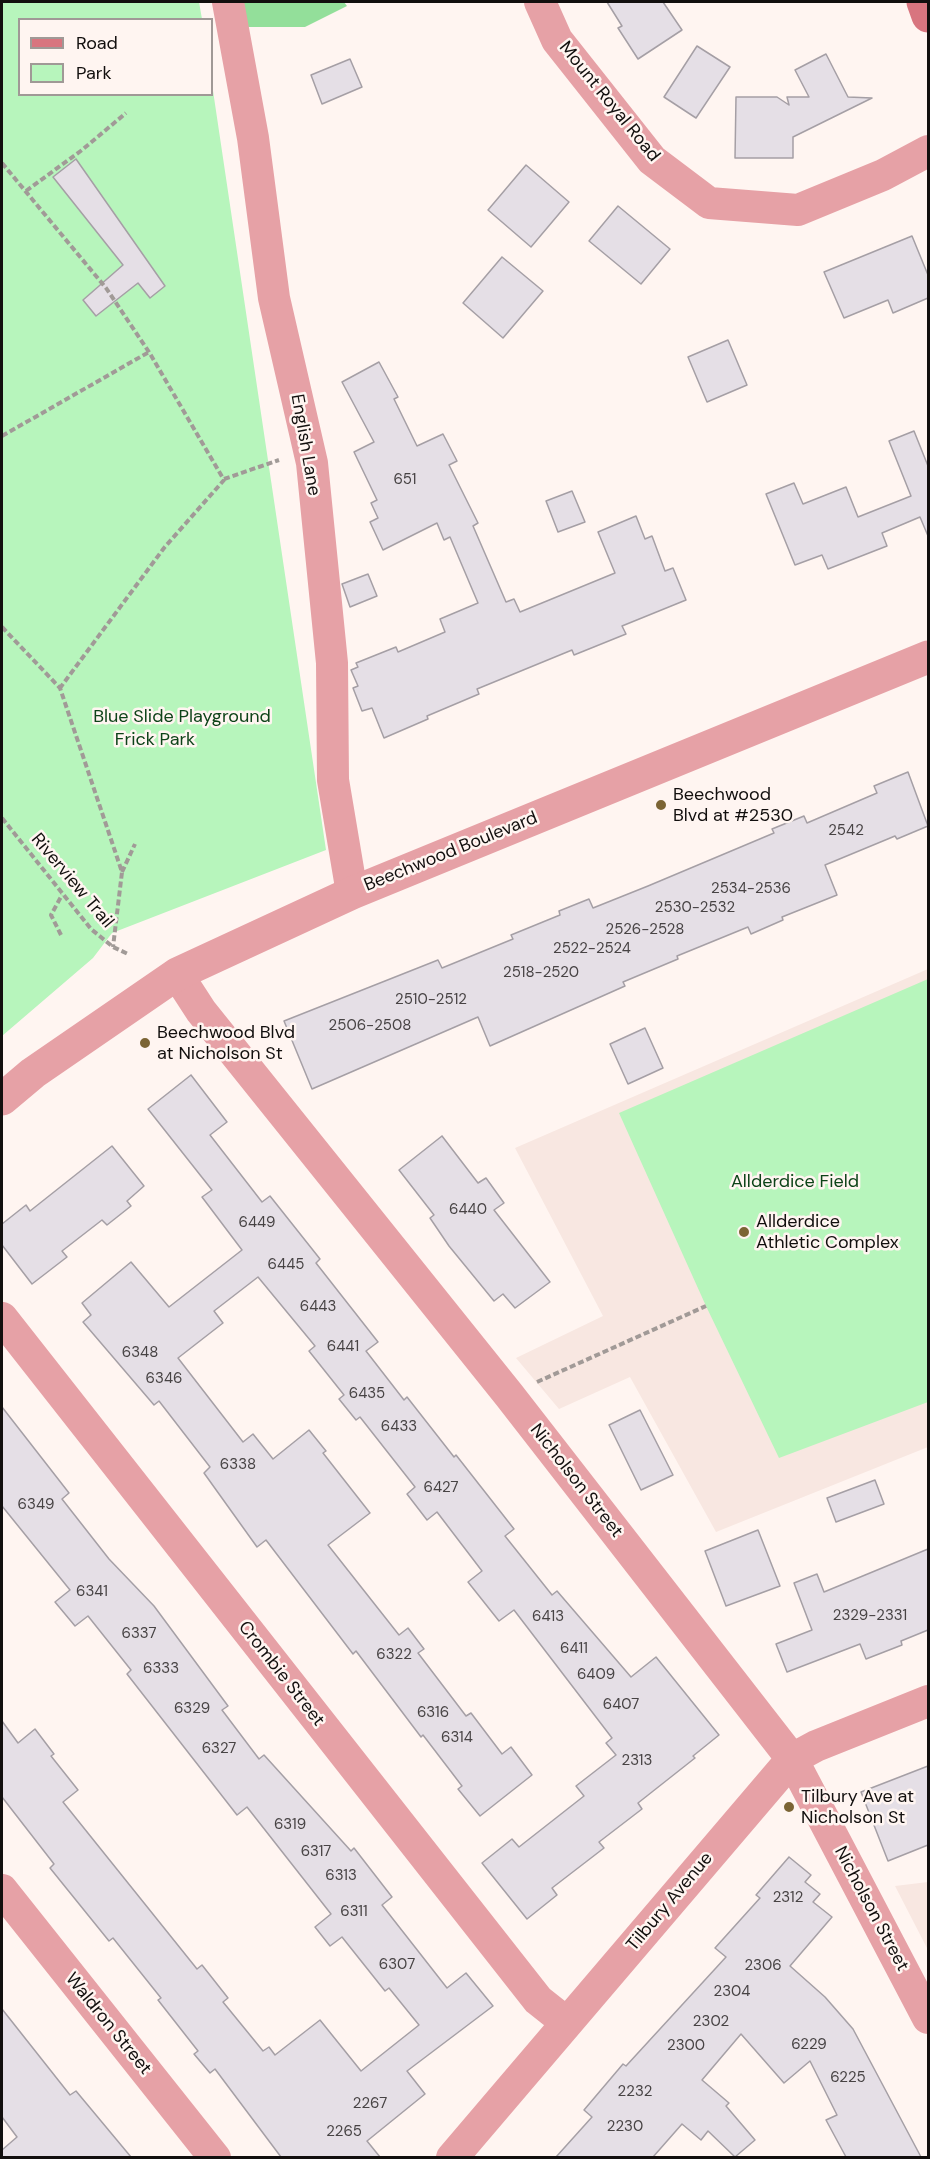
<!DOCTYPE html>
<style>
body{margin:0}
#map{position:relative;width:930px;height:2159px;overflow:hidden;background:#fff5f1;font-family:"DM Sans",sans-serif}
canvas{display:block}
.frame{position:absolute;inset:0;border:3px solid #120f0e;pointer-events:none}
.legend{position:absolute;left:18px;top:18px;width:195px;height:78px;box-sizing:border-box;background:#fff5f1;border:2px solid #a09996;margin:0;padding:8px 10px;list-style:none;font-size:18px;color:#120f0e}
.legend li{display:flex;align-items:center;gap:12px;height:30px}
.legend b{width:30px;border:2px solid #a09996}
</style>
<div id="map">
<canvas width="930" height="2159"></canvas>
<div class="frame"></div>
<ul class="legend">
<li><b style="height:8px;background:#d8757f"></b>Road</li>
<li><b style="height:16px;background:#b7f5bc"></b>Park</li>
</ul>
</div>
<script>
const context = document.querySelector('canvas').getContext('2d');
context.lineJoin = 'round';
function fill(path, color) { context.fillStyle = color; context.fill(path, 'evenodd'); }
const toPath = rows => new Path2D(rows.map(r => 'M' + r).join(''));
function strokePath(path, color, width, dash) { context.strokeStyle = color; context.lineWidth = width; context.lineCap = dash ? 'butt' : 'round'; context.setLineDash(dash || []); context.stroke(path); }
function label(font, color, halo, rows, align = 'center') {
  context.font = font + ' "DM Sans",sans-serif'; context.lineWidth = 5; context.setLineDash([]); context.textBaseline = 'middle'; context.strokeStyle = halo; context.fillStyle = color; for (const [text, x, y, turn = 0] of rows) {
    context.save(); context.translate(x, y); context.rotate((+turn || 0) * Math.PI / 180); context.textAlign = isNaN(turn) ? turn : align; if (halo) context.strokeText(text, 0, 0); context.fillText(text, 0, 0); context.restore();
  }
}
fill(toPath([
 [928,969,928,1447,716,1532,630,1377,559,1409,516,1358,603,1316,515,1148],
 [928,1882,928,1950,895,1886]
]), '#f8e7e1');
fill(toPath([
 [2,2,199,2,202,19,20,20,20,94,212,94,212,84,326,850,112,933,93,958,2,1036],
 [928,979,928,1402,779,1458,706,1306,619,1113]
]), '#b7f5bc');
fill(toPath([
 [237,2,344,2,347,6,305,27,242,27]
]), '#93df9a');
const building = toPath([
 [607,2,663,2,682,30,638,59,618,28,622,26,607,2],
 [697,46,730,67,696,118,664,97,697,46],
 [826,54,848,97,872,98,793,137,793,158,735,158,736,97,777,97,789,105,787,97,809,97,795,70,826,54],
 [350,59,362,87,322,104,311,75,350,59],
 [76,159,165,286,150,298,138,283,96,316,83,300,123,265,53,177,76,159],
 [526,165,569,202,531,247,488,210,526,165],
 [618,206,670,249,641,284,589,241,618,206],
 [912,236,928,275,928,298,893,313,888,300,844,318,824,272,912,236],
 [502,257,543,291,503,338,463,303,502,257],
 [728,340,747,385,707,402,688,357,728,340],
 [379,362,398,397,394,399,417,446,443,434,457,461,449,465,478,523,473,526,506,602,514,599,520,612,615,573,598,532,636,516,645,539,652,536,665,571,673,568,686,600,622,626,626,634,574,655,572,650,477,689,479,694,427,716,428,719,384,738,372,708,362,711,353,688,358,686,351,670,358,667,356,663,396,647,398,652,445,632,440,619,478,603,450,537,444,540,437,523,383,550,370,522,378,518,371,503,377,500,354,452,374,442,342,382,379,362],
 [914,431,928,466,928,536,920,517,882,533,887,546,828,569,822,555,795,565,766,494,794,483,803,504,846,487,858,517,911,496,889,441,914,431],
 [572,491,585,522,558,532,546,501,572,491],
 [368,574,377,596,350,607,342,584,368,574],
 [908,772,928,826,897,839,895,836,825,865,837,895,782,917,783,920,751,934,748,927,677,956,678,959,623,982,625,986,490,1046,478,1017,312,1089,284,1021,438,960,442,968,513,939,511,935,560,915,559,911,589,899,593,908,648,886,774,833,772,829,804,816,807,823,877,793,874,786,908,772],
 [645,1028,663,1068,628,1084,610,1044,645,1028],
 [191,1075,227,1122,210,1135,262,1202,270,1196,320,1259,316,1263,378,1342,366,1351,404,1400,407,1397,454,1457,456,1455,514,1529,505,1536,552,1595,557,1591,631,1677,656,1657,719,1735,693,1756,695,1758,638,1803,642,1809,599,1842,604,1848,552,1888,557,1895,527,1919,482,1863,512,1839,519,1847,584,1796,576,1786,616,1755,606,1743,612,1738,514,1610,499,1621,468,1582,482,1571,437,1512,427,1520,407,1494,415,1487,360,1417,356,1420,339,1399,344,1395,309,1351,315,1346,258,1277,214,1311,223,1323,178,1358,243,1442,253,1434,273,1459,309,1430,326,1451,323,1453,370,1513,328,1545,399,1635,408,1628,424,1649,418,1653,466,1716,471,1713,502,1754,511,1747,532,1775,480,1816,458,1789,462,1786,423,1735,421,1737,356,1651,353,1654,266,1540,257,1547,204,1473,210,1467,159,1401,154,1405,83,1322,91,1315,82,1303,131,1262,169,1307,242,1250,202,1197,212,1190,148,1109,191,1075],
 [442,1136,478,1183,486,1178,504,1203,494,1210,550,1282,515,1308,503,1294,494,1301,449,1246,430,1218,434,1215,399,1170,442,1136],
 [112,1146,144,1186,127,1201,131,1206,107,1225,102,1220,62,1251,67,1257,32,1284,2,1245,2,1224,26,1205,30,1211,112,1146],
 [2,1407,69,1493,62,1499,109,1559,154,1606,228,1706,222,1710,259,1759,264,1755,351,1851,354,1848,392,1897,382,1905,447,1988,466,1973,493,2006,407,2071,425,2094,367,2141,380,2157,281,2157,215,2069,210,2073,194,2054,198,2051,158,2000,161,1998,113,1938,109,1941,50,1868,54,1864,2,1797,2,1721,18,1743,35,1729,54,1754,51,1756,78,1790,63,1802,197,1969,202,1965,228,1998,223,2002,263,2051,269,2047,275,2055,320,2020,361,2071,419,2025,389,1988,385,1991,342,1937,330,1946,315,1927,331,1914,247,1807,237,1815,127,1674,131,1670,88,1616,75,1626,55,1602,70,1590,2,1506,2,1407],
 [640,1410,673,1475,641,1490,609,1425,640,1410],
 [875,1480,884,1504,836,1522,827,1498,875,1480],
 [758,1530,780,1586,726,1606,705,1551,758,1530],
 [928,1549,928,1630,901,1641,902,1645,866,1659,860,1644,787,1672,776,1644,812,1630,794,1583,817,1574,824,1592,928,1549],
 [928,1766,928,1845,888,1861,861,1792,928,1766],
 [789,1857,811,1875,805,1882,820,1894,813,1902,832,1917,790,1966,825,1997,853,2029,921,2157,846,2157,826,2120,837,2115,810,2061,784,2083,741,2034,702,2080,729,2103,726,2106,755,2140,735,2157,708,2131,701,2140,682,2124,653,2157,556,2157,592,2117,584,2110,623,2064,626,2066,726,1957,715,1948,760,1898,756,1895,789,1857],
 [2,2009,70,2095,76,2091,131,2157,2,2157,2,2150,17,2137,2,2117,2,2009]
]);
fill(building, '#e5dfe6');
strokePath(building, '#a59fa5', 1.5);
strokePath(toPath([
 [2,163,106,288,149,352,224,480,164,548,60,688],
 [26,191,82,150,126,113],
 [2,436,149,352],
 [224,479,279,460],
 [2,627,60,688,122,872,113,947],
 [2,818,91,929,113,947,128,954],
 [122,872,135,844],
 [61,935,51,915,62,895],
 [537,1382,706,1306]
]), '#a19a97', 4, [6, 3]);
strokePath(toPath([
 [228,2,253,138,274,298,312,463,332,663,333,780,352,893],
 [540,2,557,40,652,160,709,203,798,210,883,175,928,151],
 [177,974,201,1011,509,1395,792,1759,928,2018],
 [2,1318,538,2000,567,2023],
 [2,1890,215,2158],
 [452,2158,792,1759,816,1746,928,1701]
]), '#e6a1a6', 32);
strokePath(toPath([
 [2,1099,33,1073,177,974,352,893,928,657]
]), '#e6a1a6', 33);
strokePath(toPath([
 [923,2,928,16]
]), '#d8757f', 33);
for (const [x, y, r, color] of [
 [661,805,6,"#7b6434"],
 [145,1043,6,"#7b6434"],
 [744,1232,6,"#7b6434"],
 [789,1807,6,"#7b6434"]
]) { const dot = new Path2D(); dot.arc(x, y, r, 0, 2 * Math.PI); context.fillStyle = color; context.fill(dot); strokePath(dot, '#fff5f1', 2); }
label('15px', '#474344', null, [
 ["651",405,480],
 ["2542",846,831],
 ["2534-2536",751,889],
 ["2530-2532",695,908],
 ["2526-2528",645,930],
 ["2522-2524",592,949],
 ["2518-2520",541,973],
 ["2510-2512",431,1000],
 ["2506-2508",370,1026],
 ["6440",468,1210],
 ["6449",257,1223],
 ["6445",286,1265],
 ["6443",318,1307],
 ["6441",343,1347],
 ["6348",140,1353],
 ["6346",164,1379],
 ["6435",367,1394],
 ["6433",399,1427],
 ["6338",238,1465],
 ["6427",441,1488],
 ["6349",36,1505],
 ["6341",92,1592],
 ["2329-2331",870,1616],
 ["6413",548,1617],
 ["6337",139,1634],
 ["6411",574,1649],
 ["6322",394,1655],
 ["6333",161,1669],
 ["6409",596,1675],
 ["6407",621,1705],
 ["6329",192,1709],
 ["6316",433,1713],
 ["6314",457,1738],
 ["6327",219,1749],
 ["2313",637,1761],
 ["6319",290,1825],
 ["6317",316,1852],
 ["6313",341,1876],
 ["2312",788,1898],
 ["6311",354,1912],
 ["6307",397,1965],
 ["2306",763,1966],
 ["2304",732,1992],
 ["2302",711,2022],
 ["6229",809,2045],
 ["2300",686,2046],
 ["6225",848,2078],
 ["2232",635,2092],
 ["2267",370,2104],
 ["2230",625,2127],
 ["2265",344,2132]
]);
label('18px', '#120f0e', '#fff5f1', [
 ["Mount Royal Road",609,102,51],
 ["English Lane",305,445,80],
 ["Beechwood Boulevard",451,852,-22],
 ["Riverview Trail",72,881,50],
 ["Nicholson Street",576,1481,52],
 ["Crombie Street",281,1674,52],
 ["Tilbury Avenue",670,1902,-50],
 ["Nicholson Street",871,1909,62],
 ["Waldron Street",108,2024,51]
]);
label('18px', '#0d4318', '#fff5f1', [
 ["Blue Slide Playground",182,717],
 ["Frick Park",155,740],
 ["Allderdice Field",795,1182]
]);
label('18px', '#120f0e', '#fff5f1', [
 ["Beechwood",673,795],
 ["Blvd at #2530",673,816],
 ["Beechwood Blvd",157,1033],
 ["at Nicholson St",157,1054],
 ["Allderdice",756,1222],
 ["Athletic Complex",756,1243],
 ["Tilbury Ave at",801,1797],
 ["Nicholson St",801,1818]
], 'left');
</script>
